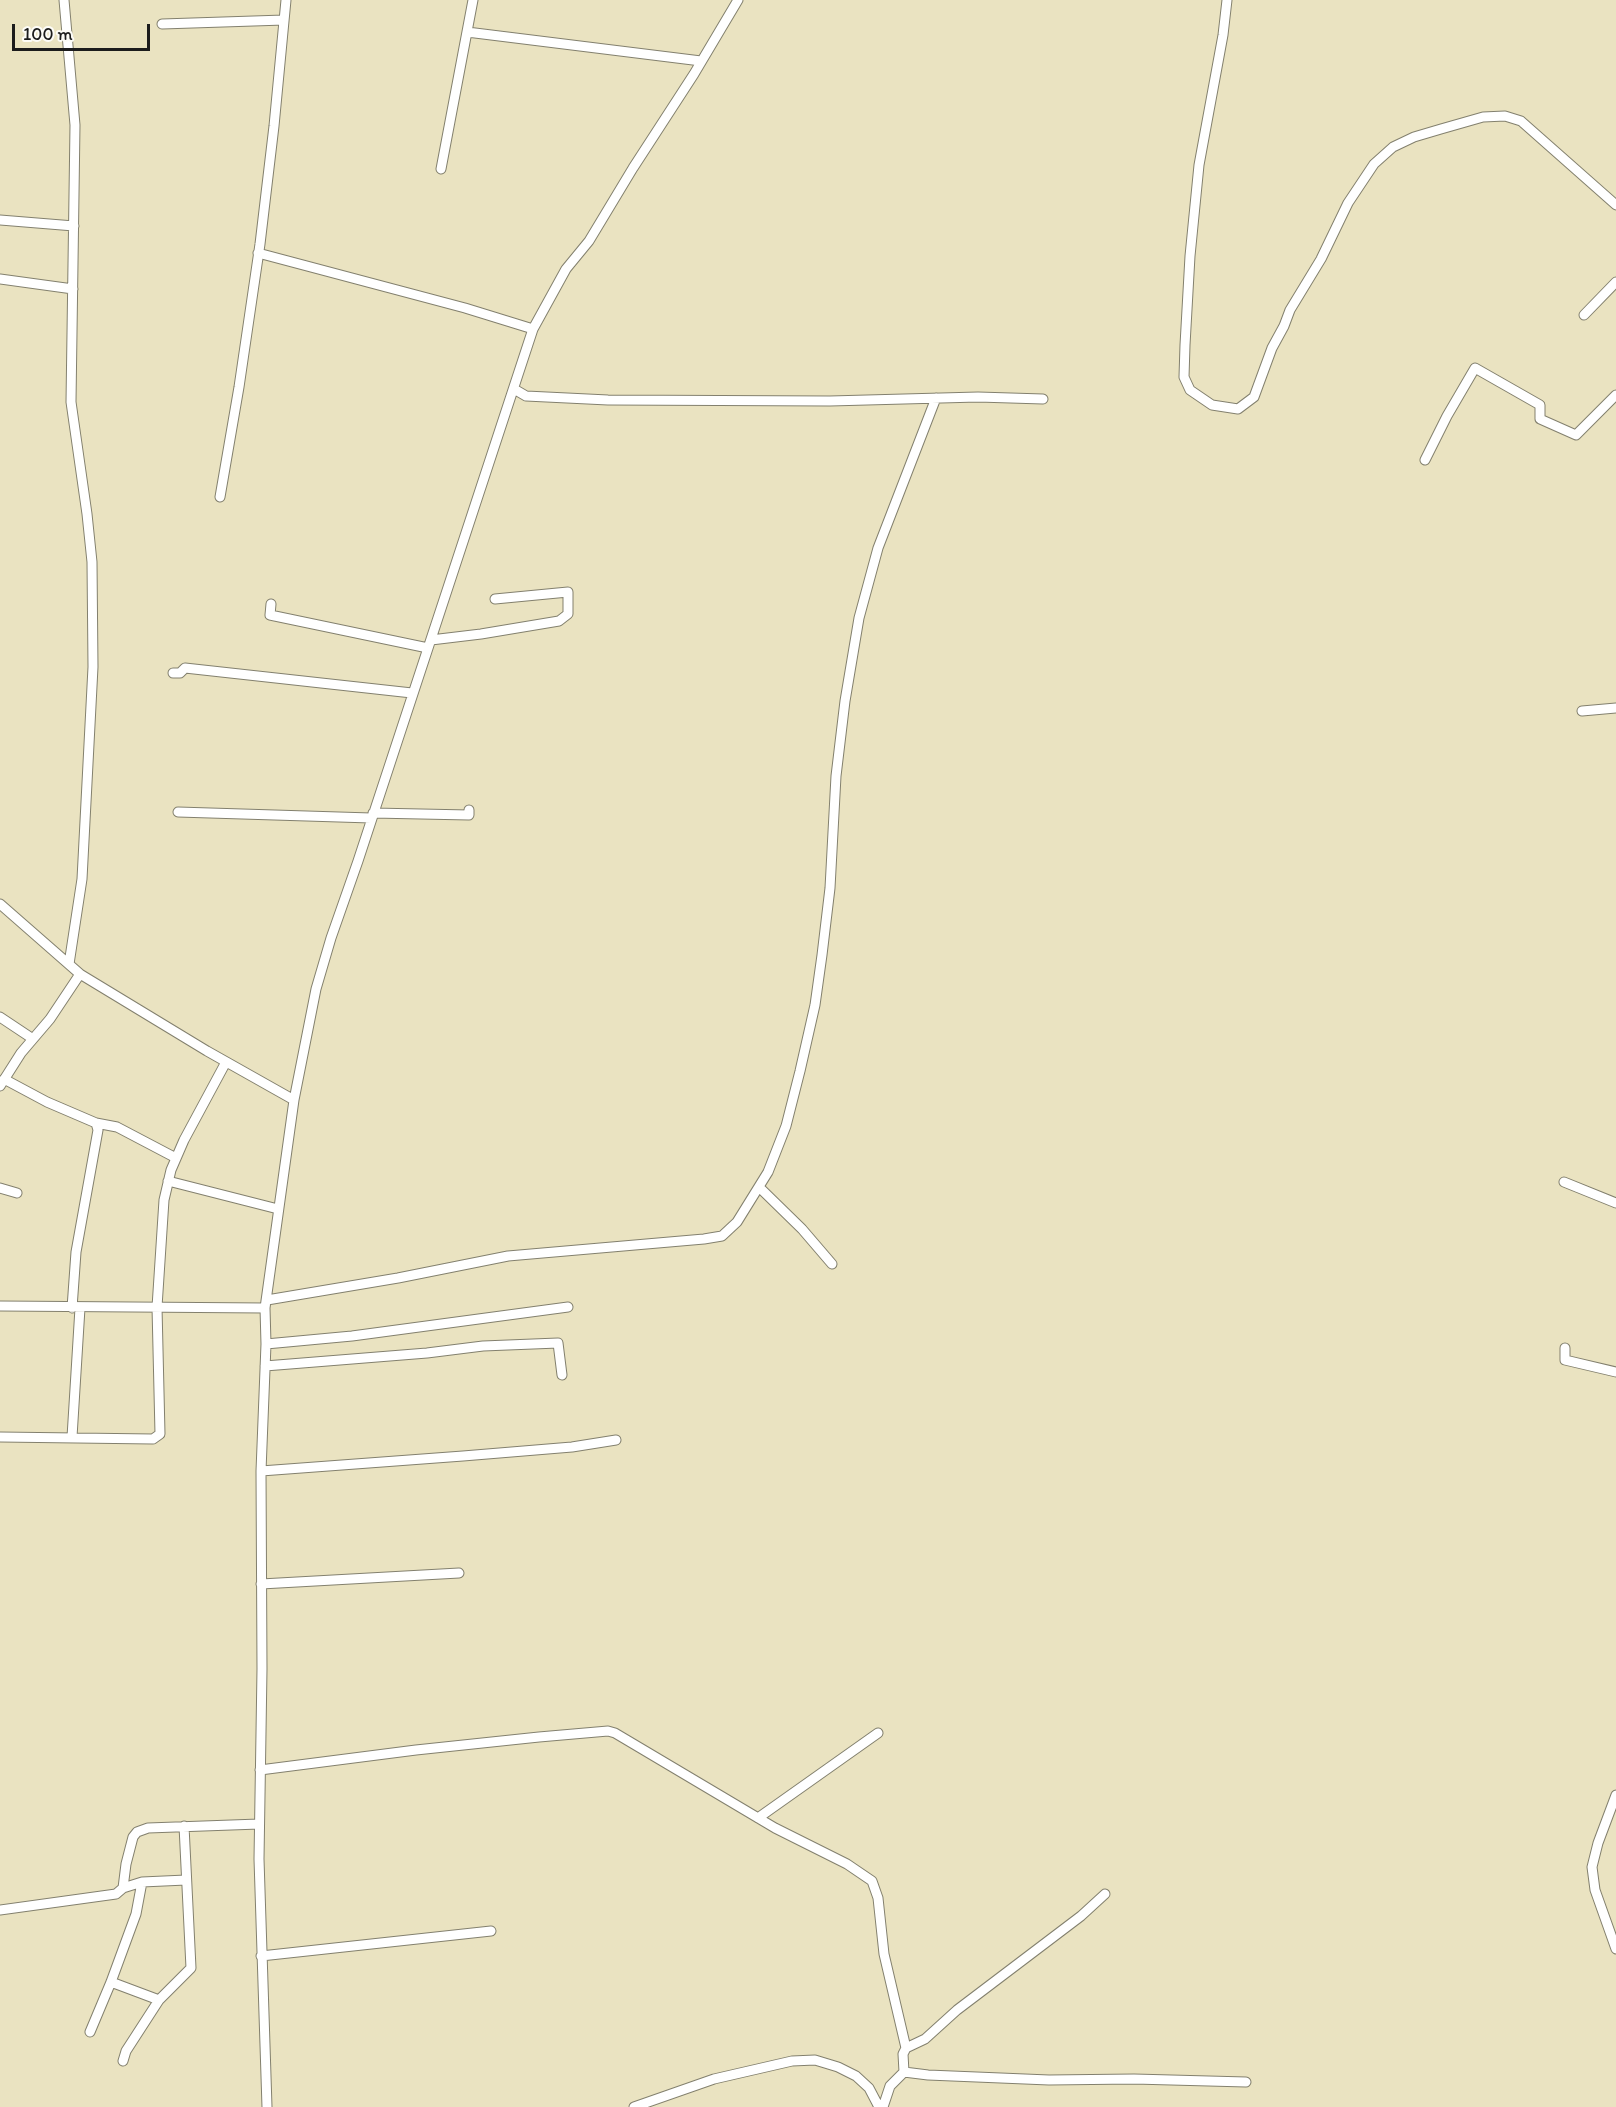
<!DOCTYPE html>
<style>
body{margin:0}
#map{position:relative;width:1616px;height:2107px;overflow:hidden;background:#eae3c1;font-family:Itim,sans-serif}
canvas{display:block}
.scale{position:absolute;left:12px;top:24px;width:138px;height:27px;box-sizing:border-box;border:3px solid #1c1c1c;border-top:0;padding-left:8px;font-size:18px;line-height:21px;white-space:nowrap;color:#1c1c1c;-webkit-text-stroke:4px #fdfcf7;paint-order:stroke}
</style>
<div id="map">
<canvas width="1616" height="2107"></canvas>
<div class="scale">100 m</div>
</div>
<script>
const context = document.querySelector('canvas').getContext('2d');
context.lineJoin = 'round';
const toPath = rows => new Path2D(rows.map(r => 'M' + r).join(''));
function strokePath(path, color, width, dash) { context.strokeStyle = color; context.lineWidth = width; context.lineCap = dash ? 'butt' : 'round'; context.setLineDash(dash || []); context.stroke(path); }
const street = toPath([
 [64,0,75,125,71,402,87,514,92,562,93,667,82,879,69,964],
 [1227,0,1223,35,1199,165,1190,256,1185,345,1184,377,1190,390,1212,405,1238,409,1254,397,1272,348,1284,326,1290,310,1321,259,1348,203,1374,164,1393,147,1414,137,1441,129,1483,117,1505,116,1521,121,1616,205],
 [162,24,284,20],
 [467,32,701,61],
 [441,169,473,0],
 [0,220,74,226],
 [258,253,465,308,533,329],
 [0,279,73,289],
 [1584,315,1616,282],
 [514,389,526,396,608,400,830,401,978,397,1043,399],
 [1425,460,1447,416,1475,368,1540,405,1540,419,1576,435,1616,395],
 [220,497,239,387,260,244,274,126,286,0],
 [271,604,270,615,428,648],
 [431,640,481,634,559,621,568,614,568,592,495,599],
 [173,673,180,673,185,668,412,693],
 [1582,711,1616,708],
 [178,812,371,818],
 [373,813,469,815,469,810],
 [0,904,80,974,207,1051,294,1100],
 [0,1017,33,1039],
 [4,1079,47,1102,96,1123,98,1130,76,1252,72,1308],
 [0,1086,21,1053,50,1019,80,974],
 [96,1123,117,1127,176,1158],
 [168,1181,278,1209],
 [1564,1182,1616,1203],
 [759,1187,802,1229,832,1264],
 [0,1188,17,1193],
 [267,1300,398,1278,508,1256,704,1239,722,1236,737,1222,768,1172,786,1126,800,1071,815,1005,822,955,830,888,836,776,845,701,859,618,878,548,936,398],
 [0,1306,265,1308],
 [266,1344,352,1336,568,1307],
 [1565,1348,1565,1360,1616,1372],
 [265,1366,427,1353,483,1346,558,1343,562,1375],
 [0,1437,153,1439,160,1434,157,1307,164,1200,171,1170,184,1140,226,1062],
 [72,1437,80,1308],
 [261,1471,463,1456,572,1447,616,1440],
 [261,1584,459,1573],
 [260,1770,416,1750,539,1737,608,1731,615,1733,775,1828,847,1864,872,1881,878,1898,884,1954,906,2048,903,2054,904,2072,890,2086,883,2107],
 [1616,1795,1598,1843,1592,1867,1595,1890,1616,1949],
 [758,1818,878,1733],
 [123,1888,142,1882,186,1880],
 [0,1910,116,1894,123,1888,126,1864,133,1837,137,1832,148,1828,259,1824],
 [261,1956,491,1931],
 [111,1982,159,2000],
 [90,2032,111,1982,136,1914,142,1882],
 [906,2048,925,2039,957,2010,1081,1916,1105,1894],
 [123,2061,126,2051,159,2000,191,1968,184,1826],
 [904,2072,928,2075,1049,2080,1134,2079,1246,2082],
 [267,2107,259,1859,262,1669,261,1471,266,1344,265,1308,294,1100,316,989,331,938,358,861,533,329,566,269,589,241,633,168,694,74,738,0],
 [634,2107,714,2079,792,2061,815,2060,838,2067,856,2076,869,2088,879,2107]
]);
strokePath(street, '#83806e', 11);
strokePath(street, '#fff', 9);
</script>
